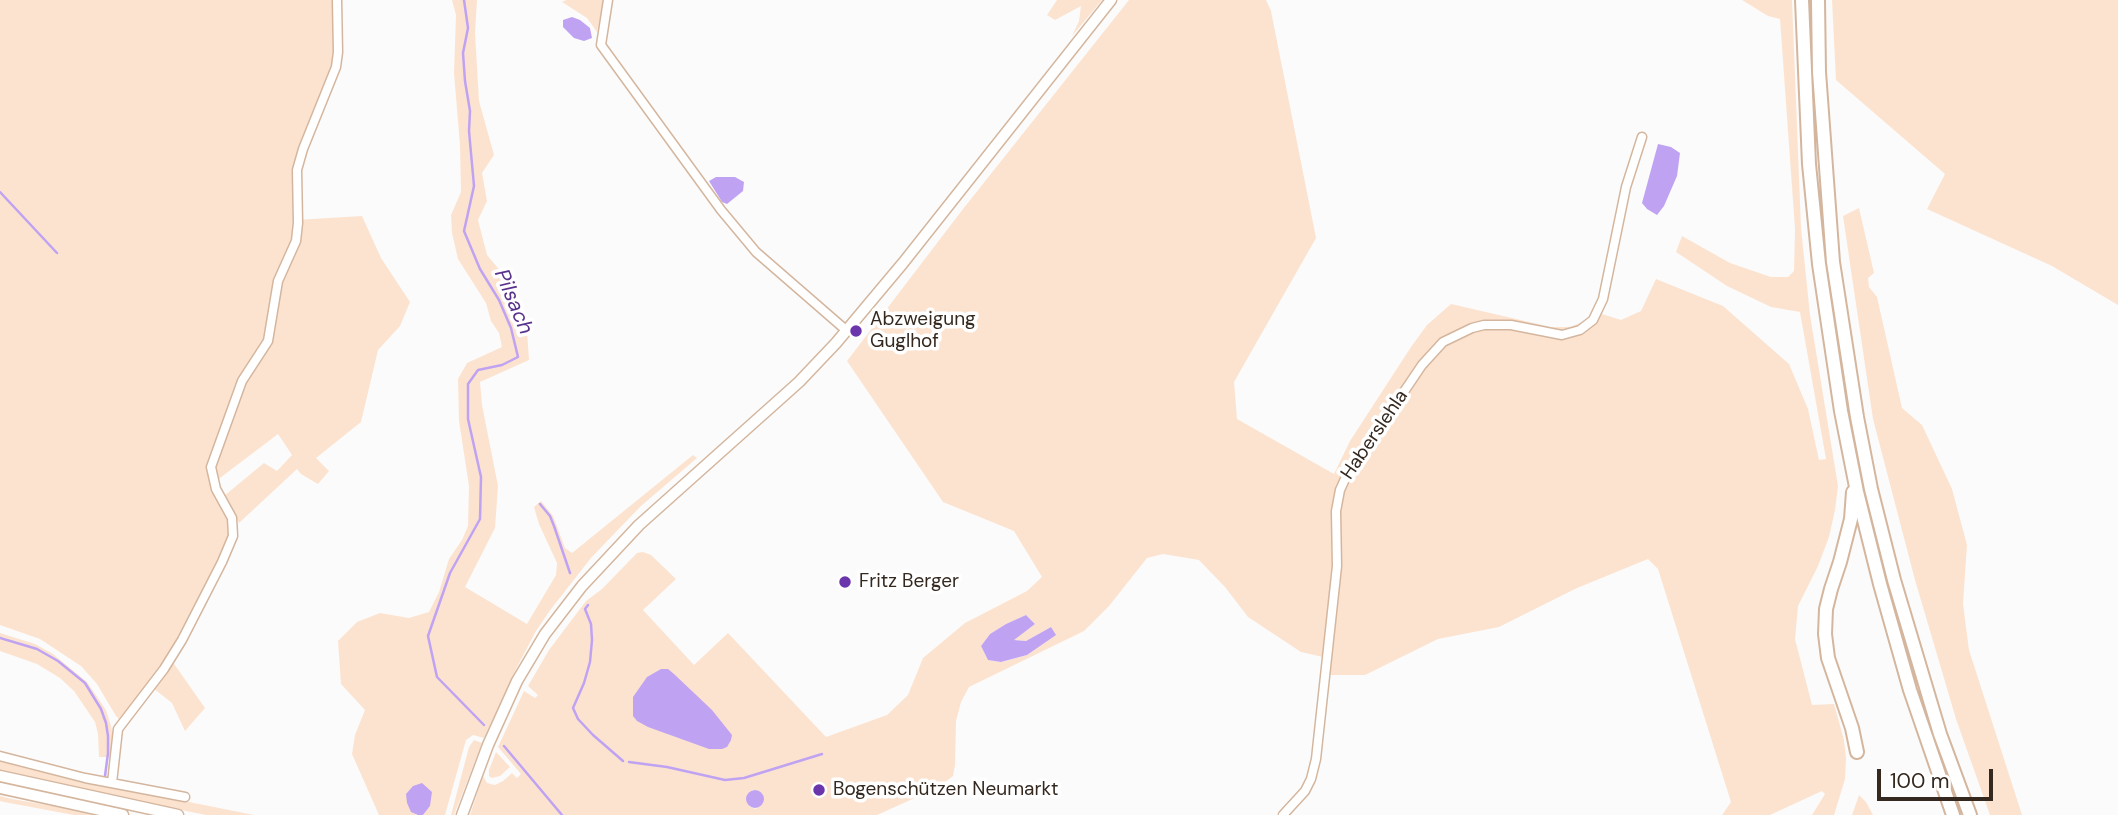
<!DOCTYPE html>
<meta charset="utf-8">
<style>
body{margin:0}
#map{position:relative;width:2118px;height:815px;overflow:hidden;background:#fbfbfb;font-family:"DM Sans",sans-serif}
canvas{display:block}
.scale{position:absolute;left:1877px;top:769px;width:116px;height:32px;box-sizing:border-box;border:4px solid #34281f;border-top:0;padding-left:9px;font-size:21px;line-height:24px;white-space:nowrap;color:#34281f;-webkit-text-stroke:5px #fff;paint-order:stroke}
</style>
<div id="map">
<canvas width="2118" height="815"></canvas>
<div class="scale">100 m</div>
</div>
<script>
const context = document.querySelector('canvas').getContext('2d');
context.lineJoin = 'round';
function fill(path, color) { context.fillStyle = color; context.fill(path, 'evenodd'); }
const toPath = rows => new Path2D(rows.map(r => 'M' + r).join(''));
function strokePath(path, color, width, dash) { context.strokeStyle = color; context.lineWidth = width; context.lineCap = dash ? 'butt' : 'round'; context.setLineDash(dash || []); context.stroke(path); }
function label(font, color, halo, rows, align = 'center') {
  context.font = font + ' "DM Sans",sans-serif'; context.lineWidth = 7; context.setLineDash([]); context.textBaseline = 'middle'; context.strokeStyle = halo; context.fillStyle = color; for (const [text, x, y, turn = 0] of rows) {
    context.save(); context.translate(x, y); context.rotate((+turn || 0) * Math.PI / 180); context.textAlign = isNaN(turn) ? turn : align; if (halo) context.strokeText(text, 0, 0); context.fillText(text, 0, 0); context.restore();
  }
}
fill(toPath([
 [0,0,334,0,335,53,333,68,302,139,295,162,292,183,295,220,362,216,381,258,410,302,400,326,378,350,361,422,316,458,329,471,318,484,301,474,297,469,239,523,224,496,264,463,277,471,292,455,278,434,216,481,215,468,208,458,211,486,228,518,231,532,210,577,162,666,119,719,116,716,97,684,81,666,40,639,0,625],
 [452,0,477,0,475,33,479,101,494,155,482,173,487,201,478,220,487,255,512,285,527,331,529,360,480,382,482,405,498,486,495,528,465,587,527,624,556,575,557,563,539,524,534,507,541,501,553,516,565,548,572,553,693,455,697,458,641,506,611,537,591,558,551,609,536,631,516,669,484,738,473,735,466,740,445,815,423,815,430,806,411,811,418,815,379,815,352,754,355,735,365,710,341,684,338,641,357,622,380,613,409,618,429,612,439,592,449,559,462,540,468,526,469,486,459,421,458,379,467,363,502,347,499,333,491,321,486,303,458,259,452,233,451,215,461,192,460,145,454,73,456,15],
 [566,0,604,0,597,32,587,18,562,2],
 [1057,0,1102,0,1072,36,1079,21,1081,6,1055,20,1047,15],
 [1129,0,1266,0,1271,11,1316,238,1234,382,1237,419,1334,474,1350,441,1411,347,1427,325,1451,304,1551,327,1570,327,1602,314,1621,320,1641,311,1656,279,1723,306,1789,364,1808,409,1819,460,1826,459,1800,312,1771,307,1727,286,1676,252,1682,236,1730,263,1771,277,1788,277,1794,271,1795,229,1780,19,1768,16,1742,0,1792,0,1801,228,1810,315,1838,486,1835,510,1829,537,1818,566,1798,606,1795,639,1812,705,1834,704,1844,740,1846,759,1845,779,1834,815,1812,815,1825,794,1822,791,1770,815,1722,815,1731,802,1658,569,1648,559,1577,588,1499,627,1438,639,1365,675,1330,675,1332,659,1301,652,1248,617,1225,587,1199,560,1163,554,1147,558,1109,606,1084,631,969,687,961,702,956,721,955,765,953,776,937,788,877,815,470,815,483,776,487,783,495,785,503,781,512,773,517,778,521,774,498,747,524,691,535,698,538,695,528,686,549,650,586,601,602,589,637,553,643,552,651,555,676,579,643,610,694,665,728,633,826,737,887,715,908,695,923,658,965,623,1027,591,1042,577,1014,531,943,502,847,361,963,209],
 [1026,615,1035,624,1013,640,1026,641,1051,627,1055,635,1027,655,1002,662,988,660,981,646,990,634,1006,624],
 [752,790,758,791,763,795,763,801,756,809,750,807,748,803,747,796],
 [1832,0,2118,0,2118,305,2052,266,1927,209,1945,174,1836,80],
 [1859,208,1874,273,1868,278,1869,287,1877,297,1902,408,1922,425,1952,489,1967,545,1963,604,1969,650,2022,815,1990,815,1956,719,1915,580,1873,419,1843,216],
 [0,633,35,644,53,654,87,682,106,710,111,726,113,737,112,757,99,757,98,734,95,722,74,691,60,678,37,664,0,651],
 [172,661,205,708,185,731,172,703,153,688],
 [474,740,482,743,454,815,451,815,469,747],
 [496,752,510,767,500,776,492,778,489,776,489,770],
 [0,760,84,781,254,815,206,815,103,794,0,771],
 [1859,795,1866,802,1873,815,1852,815],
 [0,796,12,799,105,815,74,815,4,802,0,801]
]), '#fce3d0');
fill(toPath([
 [572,17,580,20,590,28,592,38,584,41,574,38,563,27,563,20],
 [1658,144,1671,147,1680,153,1677,176,1664,206,1657,215,1647,209,1642,203],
 [716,177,735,177,744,182,743,191,727,204,722,202,709,181],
 [1026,615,1035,624,1014,640,1026,641,1051,627,1056,635,1027,655,1001,662,988,660,981,646,990,634,1006,624],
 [661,669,668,669,674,674,712,710,732,735,731,740,727,747,722,749,709,749,648,727,637,721,633,716,633,697,647,677],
 [422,783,432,792,430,806,423,815,418,815,411,812,407,803,406,794,413,786],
 '746 799a9 9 0 1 1 18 0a9 9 0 1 1-18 0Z'
]), '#bfa3f2');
strokePath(toPath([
 [464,0,468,28,463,53,465,81,470,111,469,131,474,186,464,231,480,269,499,300,511,328,518,357,502,365,478,370,468,384,468,419,481,477,480,519,450,573,428,636,437,677,484,725],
 [0,192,57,253],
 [540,504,550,516,554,526,570,573],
 [588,605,585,609,591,624,592,640,590,662,584,683,573,708,578,719,593,735,623,761],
 [0,638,37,649,58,661,85,683,101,709,106,723,108,736,108,753,105,776],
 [504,746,562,815],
 [629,762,667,767,725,780,744,778,822,754]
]), '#bfa3f2', 2.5);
const minor = toPath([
 [608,0,601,45,721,210,756,252,847,331],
 [0,756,85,778,185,797],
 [112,783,118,729,164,669,182,640,222,562,233,536,232,518,216,489,211,467,242,381,268,341,278,281,296,241,298,223,297,170,303,149,336,67,338,52,337,0],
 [1283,815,1305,791,1311,779,1316,759,1337,566,1336,511,1340,490,1345,479,1422,365,1443,342,1472,328,1484,325,1511,325,1562,335,1580,330,1593,320,1603,299,1626,187,1642,137]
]);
const major = toPath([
 [0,776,178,815],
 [0,788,123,815],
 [462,815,488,745,517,681,545,634,582,586,639,525,799,382,836,343,903,263,1111,0]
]);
const highway = toPath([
 [1802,0,1809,164,1819,264,1841,411,1857,492,1880,584,1910,690,1953,815],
 [1818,0,1819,72,1833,262,1857,417,1871,489,1894,580,1940,734,1970,815],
 [1853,492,1851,519,1840,562,1831,589,1826,609,1825,634,1828,658,1852,728,1857,752]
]);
strokePath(minor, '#d4b69e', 11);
strokePath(major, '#d4b69e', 13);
strokePath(highway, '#d4b69e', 16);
strokePath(minor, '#fff', 8);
strokePath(major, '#fff', 10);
strokePath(highway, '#fff', 12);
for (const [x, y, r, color] of [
 [856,331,7,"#6b35ac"],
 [845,582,7,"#6b35ac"],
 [819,790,7,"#6b35ac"]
]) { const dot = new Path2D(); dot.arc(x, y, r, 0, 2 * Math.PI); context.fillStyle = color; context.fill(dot); strokePath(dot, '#fff', 2.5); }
label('19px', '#34281f', '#fff', [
 ["Abzweigung",870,320],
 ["Guglhof",870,342],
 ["Fritz Berger",859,582],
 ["Bogenschützen Neumarkt",833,790]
], 'left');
label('19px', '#34281f', '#fff', [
 ["Haberslehla",1375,435,-56]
]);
label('italic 21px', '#59328c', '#fff', [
 ["Pilsach",513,302,67]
]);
</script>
